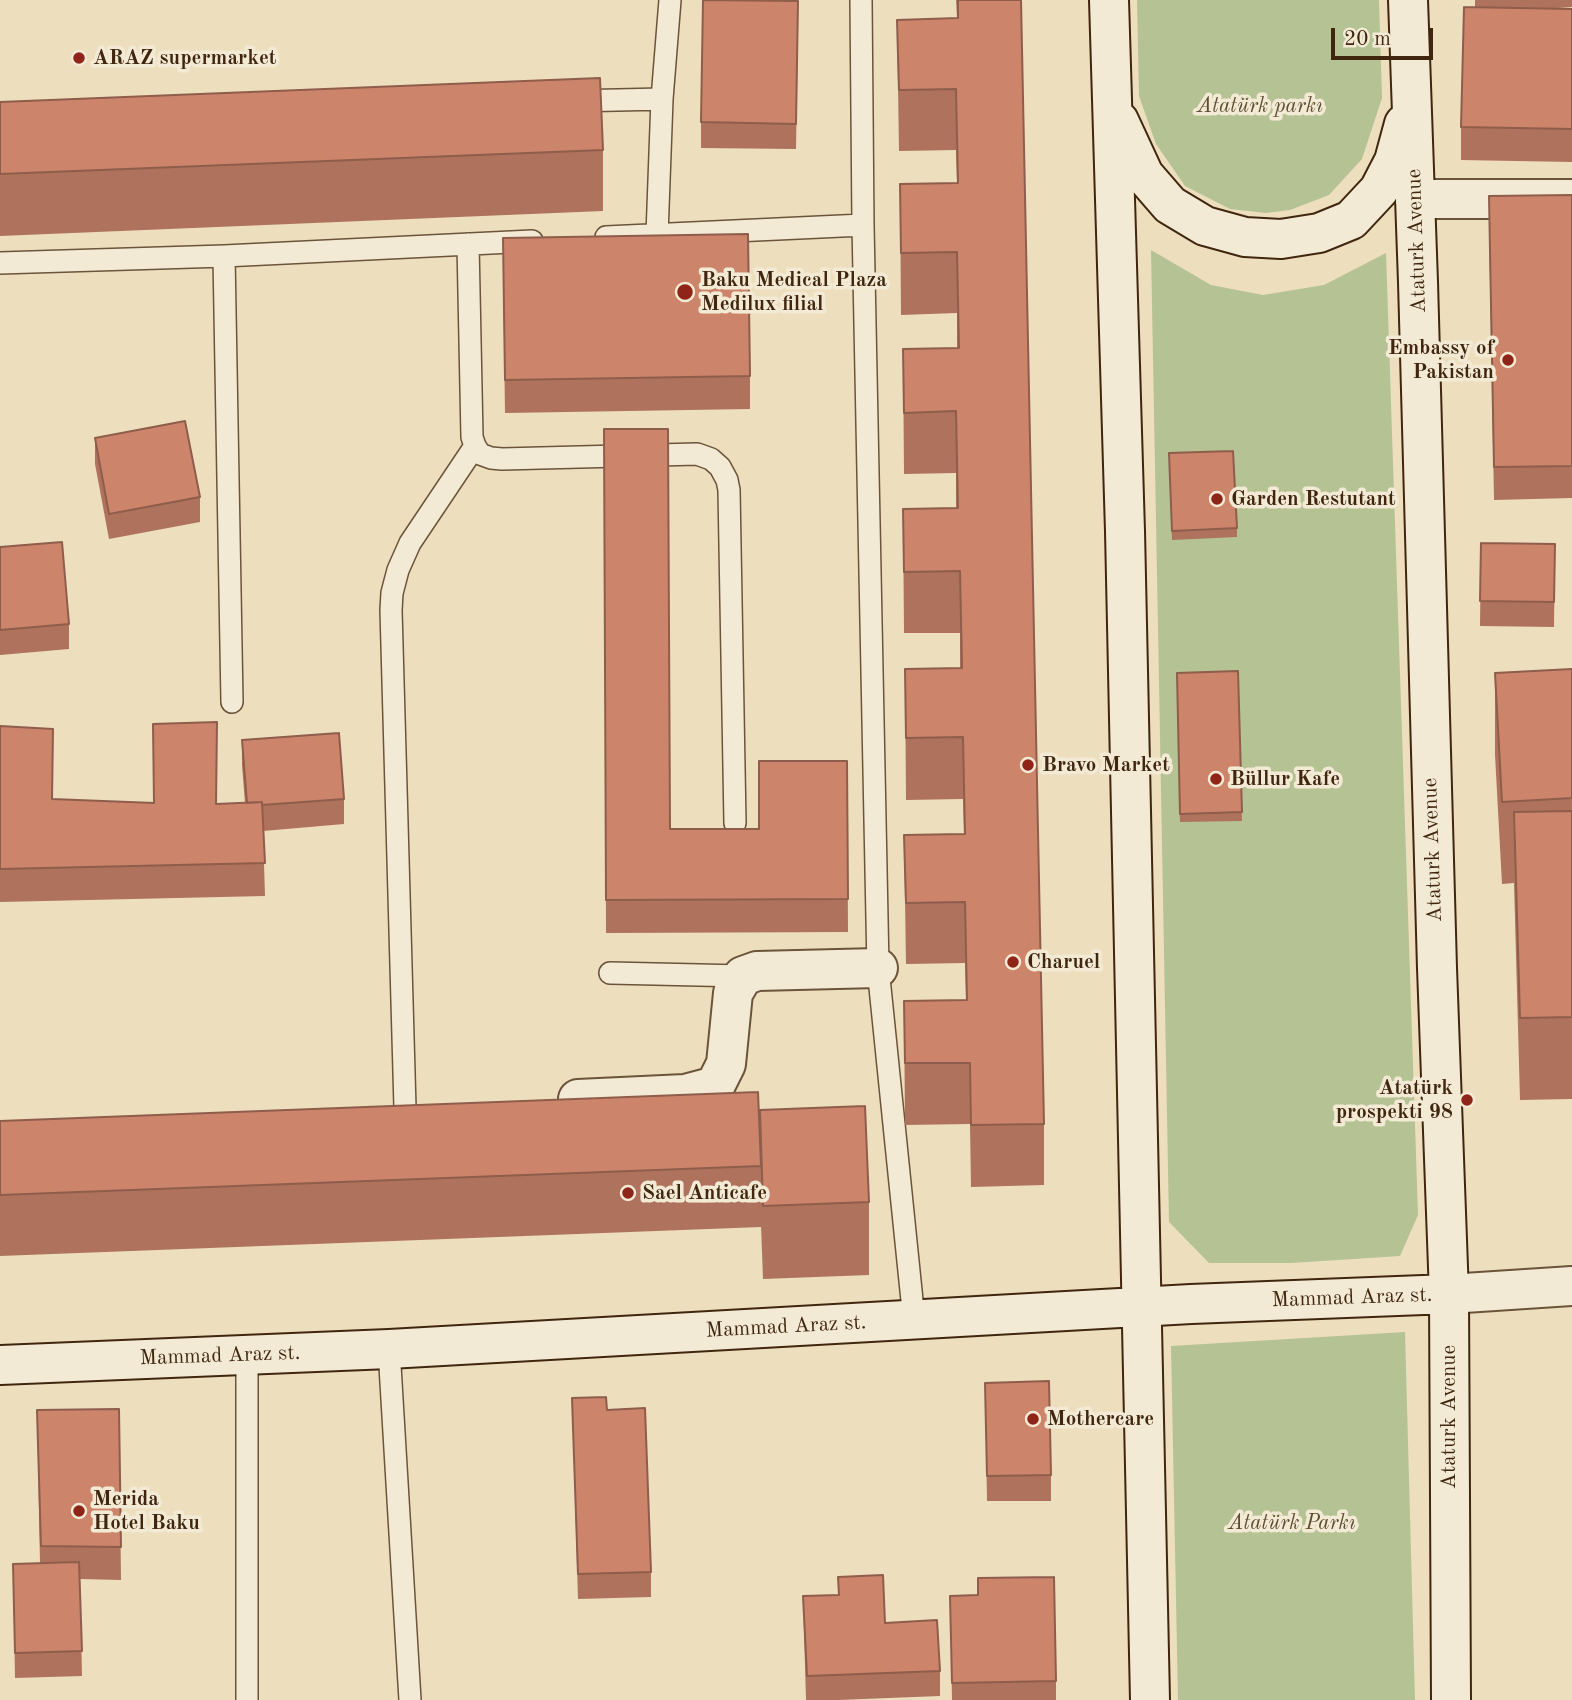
<!DOCTYPE html>
<meta charset="utf-8">
<style>
body{margin:0}
#map{position:relative;width:1572px;height:1700px;overflow:hidden;background:#eddebe;font-family:"Old Standard TT",serif}
canvas{display:block}
.scale{position:absolute;left:1331px;top:28px;width:102px;height:32px;box-sizing:border-box;border:4px solid #40260e;border-top:0;padding-left:9px;font-size:21px;line-height:24px;white-space:nowrap;color:#40260e;-webkit-text-stroke:5px #f3ead5;paint-order:stroke}
</style>
<div id="map">
<canvas width="1572" height="1700"></canvas>
<div class="scale">20 m</div>
</div>
<script>
const context = document.querySelector('canvas').getContext('2d');
context.lineJoin = 'round';
function fill(path, color) { context.fillStyle = color; context.fill(path, 'evenodd'); }
const toPath = rows => new Path2D(rows.map(r => 'M' + r).join(''));
function strokePath(path, color, width, dash) { context.strokeStyle = color; context.lineWidth = width; context.lineCap = dash ? 'butt' : 'round'; context.setLineDash(dash || []); context.stroke(path); }
function label(font, color, halo, rows, align = 'center') {
  context.font = font + ' "Old Standard TT",serif'; context.lineWidth = 7; context.setLineDash([]); context.textBaseline = 'middle'; context.strokeStyle = halo; context.fillStyle = color; for (const [text, x, y, turn = 0] of rows) {
    context.save(); context.translate(x, y); context.rotate((+turn || 0) * Math.PI / 180); context.textAlign = isNaN(turn) ? turn : align; if (halo) context.strokeText(text, 0, 0); context.fillText(text, 0, 0); context.restore();
  }
}
fill(toPath([
 [1137,0,1379,0,1382,98,1362,159,1329,195,1290,210,1266,213,1230,209,1185,186,1156,144,1139,96],
 [1151,250,1211,285,1263,295,1324,285,1386,253,1418,1215,1400,1256,1291,1263,1209,1263,1169,1222],
 [1405,1332,1415,1700,1178,1700,1171,1346]
]), '#b5c294');
const lane = toPath([
 [861,0,863,225,878,968,914,1320],
 [573,101,662,99],
 [657,235,662,99,670,0],
 [606,237,863,225],
 [468,244,472,437,475,446,480,454,491,458,502,459,697,454,711,459,720,467,727,480,729,490,735,823],
 [224,256,232,702],
 [0,263,224,256,532,241],
 [610,973,743,976],
 [405,1108,391,610,392,593,398,570,410,543,475,446],
 [389,1349,410,1700],
 [247,1700,247,1355]
]);
const street = toPath([
 [1415,199,1572,199],
 [578,1099,685,1094,715,1086,726,1064,733,993,743,976,757,971,878,968],
 [1449,1294,1572,1286]
]);
const secondary = toPath([
 [1109,0,1125,531,1150,1700],
 [1408,0,1418,282,1437,968,1449,1294,1451,1700],
 [1119,121,1144,175,1170,205,1205,226,1245,237,1281,239,1319,233,1351,220,1379,190,1394,161,1404,124],
 [0,1365,389,1349,1191,1304,1449,1294]
]);
strokePath(lane, '#6b543a', 24);
strokePath(street, '#6b543a', 42);
strokePath(secondary, '#40260e', 42);
strokePath(lane, '#f3ead5', 21);
strokePath(street, '#f3ead5', 38);
strokePath(secondary, '#f3ead5', 38);
fill(toPath([
 [956,0,1021,0,1044,1124,1044,1185,971,1187,970,1124,905,1125,904,1001,966,1000,965,963,906,964,904,835,964,834,963,799,906,800,905,669,960,668,960,633,904,633,903,509,956,508,956,473,904,474,903,349,957,348,957,313,901,315,900,184,957,183,956,150,899,151,897,20,957,18],
 [1475,0,1572,0,1572,7,1544,9,1572,9,1572,162,1461,160,1461,127,1475,7],
 [798,27,796,149,701,148,701,122],
 [0,102,603,150,603,211,0,236],
 [1572,195,1572,498,1494,500,1489,229],
 [503,271,750,376,750,409,505,413],
 [604,429,670,829,759,829,847,761,848,932,606,933],
 [95,438,200,497,200,522,109,539,95,464],
 [1169,453,1237,528,1237,537,1172,540],
 [1481,543,1555,544,1554,627,1480,626],
 [0,547,69,624,69,649,0,655],
 [1572,669,1572,1099,1520,1100,1514,883,1502,884,1495,755,1495,673],
 [1238,671,1242,821,1180,822,1177,673],
 [0,726,53,762,53,799,153,803,245,803,242,765,242,740,344,799,344,824,263,831,265,896,0,902],
 [0,1121,760,1125,869,1202,869,1275,763,1279,761,1225,761,1227,0,1256],
 [985,1383,1051,1475,1051,1501,987,1501],
 [572,1398,607,1410,651,1572,651,1597,578,1599],
 [119,1409,121,1580,80,1579,82,1676,15,1678,13,1564,40,1563,37,1410],
 [838,1577,885,1623,940,1671,940,1696,838,1700,806,1700,803,1596,838,1595],
 [950,1596,1056,1681,1056,1700,952,1700]
]), '#af725c');
const building = toPath([
 [703,0,798,1,796,124,701,122,703,0],
 [958,0,1021,0,1044,1124,971,1125,970,1063,905,1063,904,1001,967,1000,965,902,906,903,904,835,965,834,963,737,906,738,905,669,962,668,960,571,904,572,903,509,958,508,956,411,904,413,903,349,959,348,957,252,901,253,900,184,958,183,956,89,899,90,897,20,958,18,958,0],
 [1464,7,1572,9,1572,129,1461,127,1464,7],
 [600,78,603,150,0,174,0,102,600,78],
 [1572,195,1572,466,1494,467,1489,196,1572,195],
 [748,234,750,376,505,380,503,238,748,234],
 [185,421,200,497,109,514,95,438,185,421],
 [604,429,668,429,670,829,759,829,759,761,847,761,848,899,606,900,604,429],
 [1233,451,1237,528,1172,531,1169,453,1233,451],
 [62,542,69,624,0,630,0,547,62,542],
 [1481,543,1555,544,1554,602,1480,601,1481,543],
 [1572,669,1572,798,1502,802,1495,673,1572,669],
 [1238,671,1242,812,1180,814,1177,673,1238,671],
 [217,722,216,804,262,802,265,863,0,869,0,726,53,729,52,799,154,803,153,724,217,722],
 [339,733,344,799,262,805,262,802,247,803,242,740,339,733],
 [1572,811,1572,1017,1520,1018,1514,812,1572,811],
 [758,1092,761,1166,0,1195,0,1121,758,1092],
 [865,1106,869,1202,763,1206,760,1110,865,1106],
 [1049,1381,1051,1475,987,1476,985,1383,1049,1381],
 [606,1397,607,1410,645,1408,651,1572,578,1574,572,1398,606,1397],
 [119,1409,121,1547,41,1546,37,1410,119,1409],
 [79,1562,82,1651,15,1653,13,1564,79,1562],
 [883,1575,885,1623,937,1620,940,1671,807,1676,803,1596,839,1595,838,1577,883,1575],
 [1054,1577,1056,1681,952,1683,950,1596,978,1595,978,1578,1054,1577]
]);
fill(building, '#cc856b');
strokePath(building, '#8f5d4b', 2);
for (const [x, y, r, color] of [
 [79,58,7,"#8f2418"],
 [685,292,9,"#8f2418"],
 [1508,360,7,"#8f2418"],
 [1217,499,7,"#8f2418"],
 [1028,765,7,"#8f2418"],
 [1216,779,7,"#8f2418"],
 [1013,962,7,"#8f2418"],
 [1467,1100,7,"#8f2418"],
 [628,1193,7,"#8f2418"],
 [1033,1419,7,"#8f2418"],
 [79,1511,7,"#8f2418"]
]) { const dot = new Path2D(); dot.arc(x, y, r, 0, 2 * Math.PI); context.fillStyle = color; context.fill(dot); strokePath(dot, '#f3ead5', 2.5); }
label('bold 21px', '#40260e', '#f3ead5', [
 ["ARAZ supermarket",93,58],
 ["Baku Medical Plaza",701,280],
 ["Medilux filial",701,304],
 ["Embassy of",1494,348,"right"],
 ["Pakistan",1494,372,"right"],
 ["Garden Restutant",1231,499],
 ["Bravo Market",1042,765],
 ["Büllur Kafe",1230,779],
 ["Charuel",1027,962],
 ["Atatürk",1453,1088,"right"],
 ["prospekti 98",1453,1112,"right"],
 ["Sael Anticafe",642,1193],
 ["Mothercare",1047,1419],
 ["Merida",93,1499],
 ["Hotel Baku",93,1523]
], 'left');
label('italic 21px', '#5d4d30', '#f3ead5', [
 ["Atatürk parkı",1260,106],
 ["Atatürk Parkı",1292,1523]
]);
label('21px', '#40260e', '#f3ead5', [
 ["Ataturk Avenue",1417,241,-92],
 ["Ataturk Avenue",1433,850,-92],
 ["Mammad Araz st.",1352,1298,-2],
 ["Mammad Araz st.",786,1327,-3],
 ["Mammad Araz st.",220,1356,-2],
 ["Ataturk Avenue",1449,1417,-90]
]);
</script>
